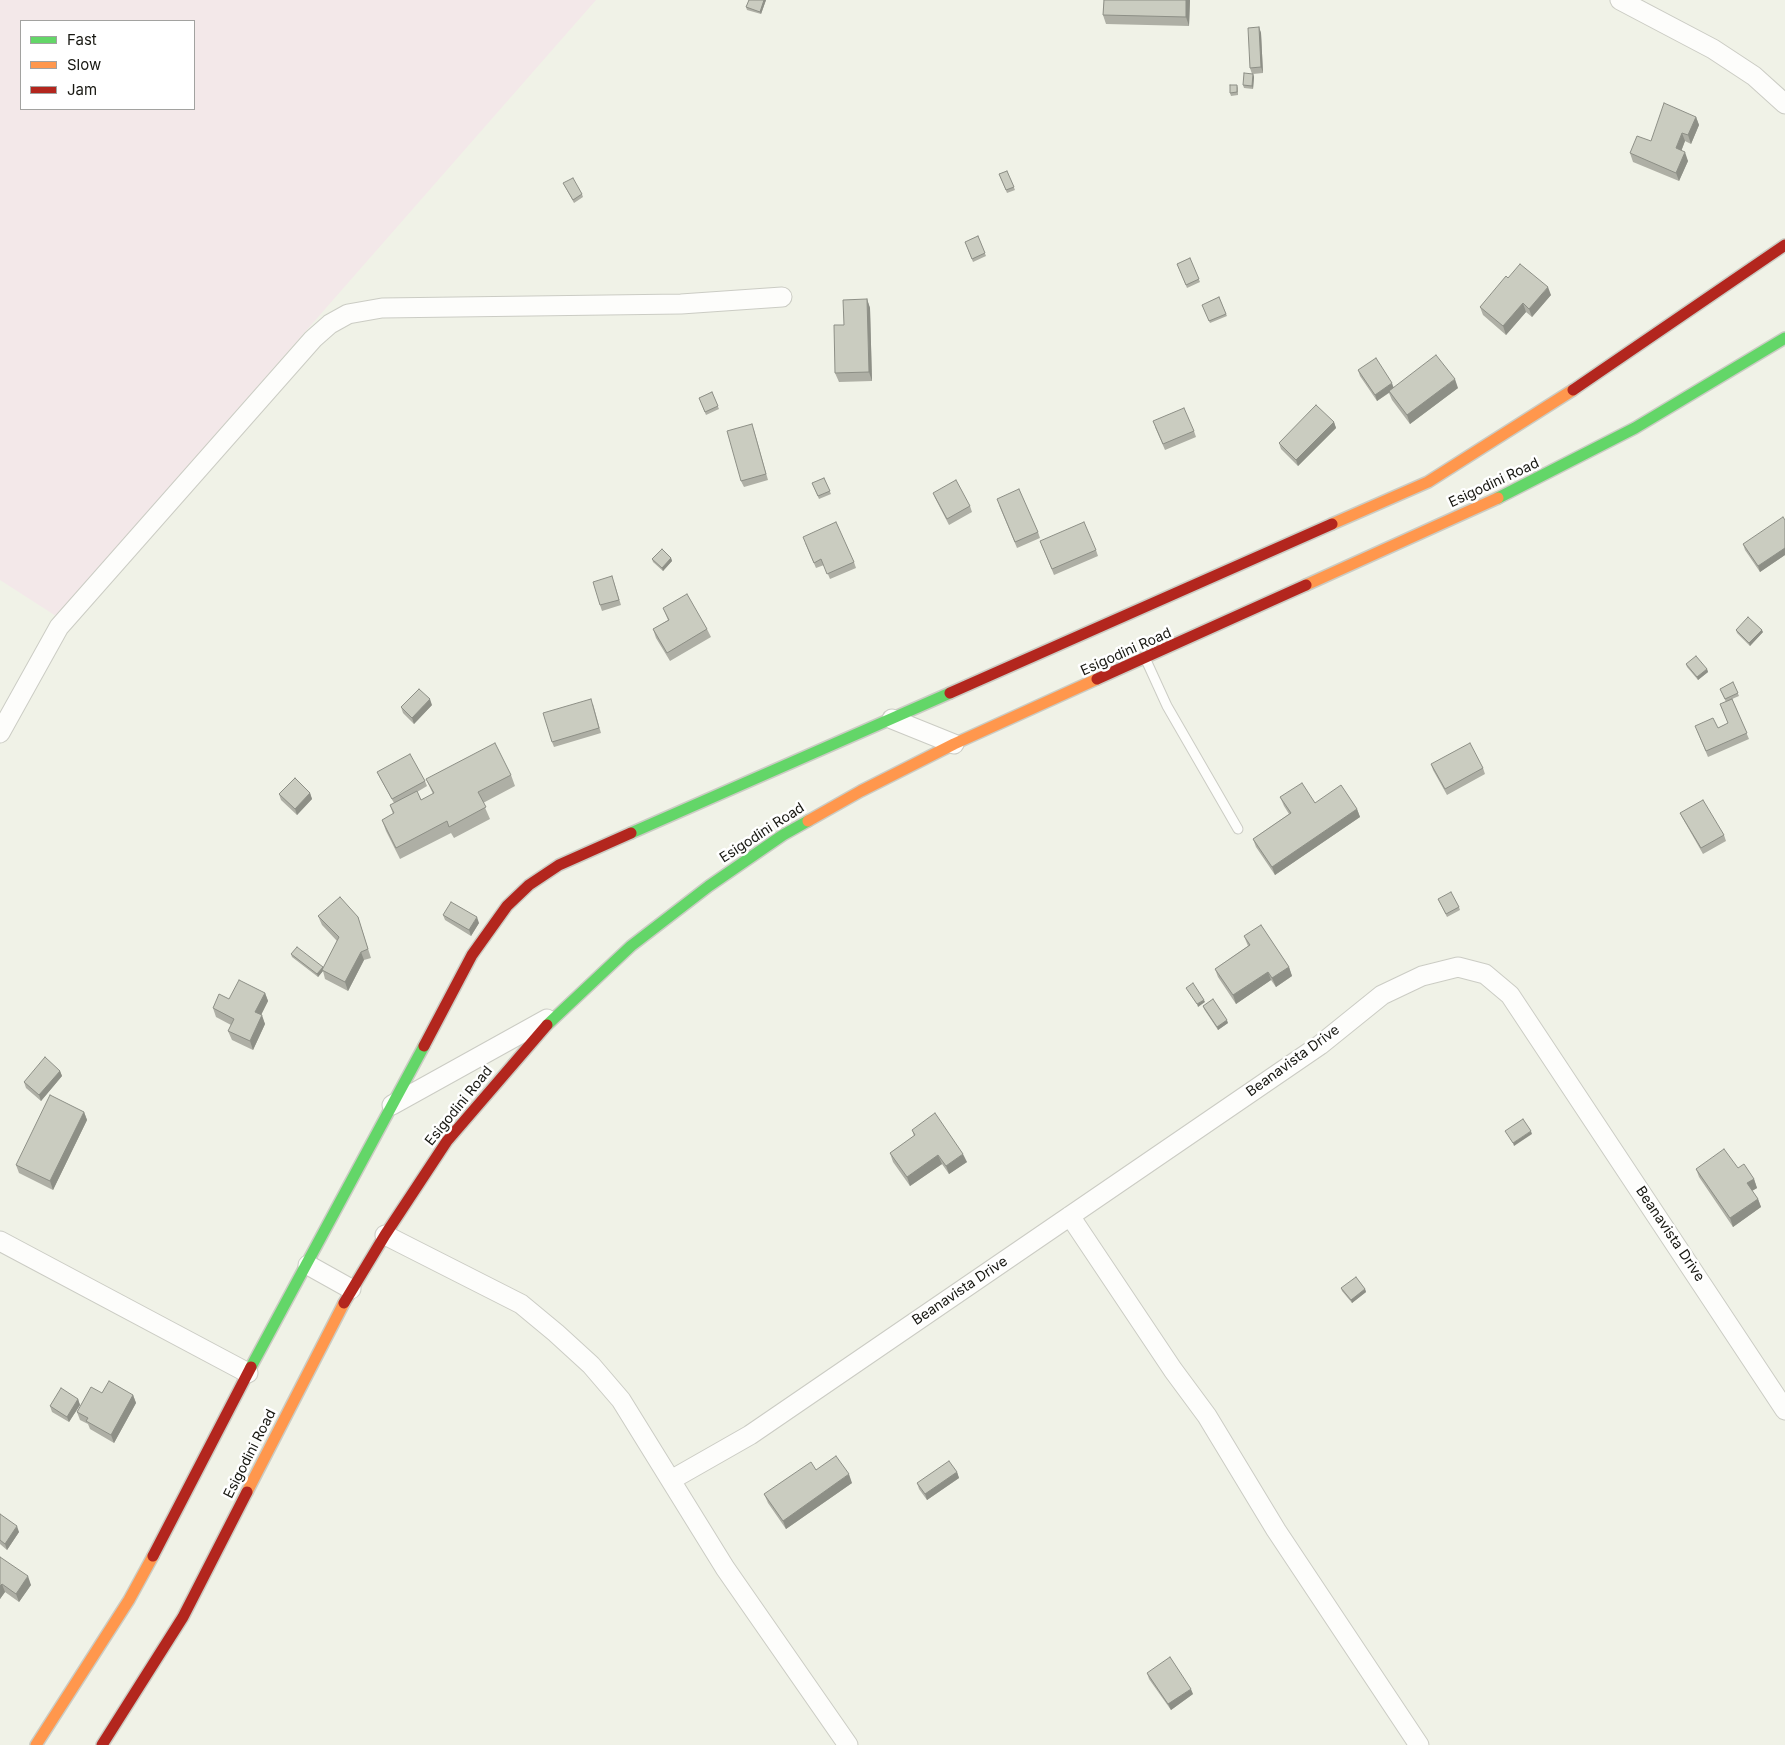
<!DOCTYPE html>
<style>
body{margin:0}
#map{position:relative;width:1785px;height:1745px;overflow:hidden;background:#f0f2e7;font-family:Inter,sans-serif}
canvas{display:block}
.legend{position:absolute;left:20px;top:20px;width:175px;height:90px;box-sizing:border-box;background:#fff;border:1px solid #a2a2a0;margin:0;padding:6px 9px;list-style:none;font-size:15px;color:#171711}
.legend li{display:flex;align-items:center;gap:10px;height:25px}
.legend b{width:25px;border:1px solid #a2a2a0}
</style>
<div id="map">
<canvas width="1785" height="1745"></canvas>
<ul class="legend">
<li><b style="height:6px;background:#63d668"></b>Fast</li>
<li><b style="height:6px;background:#ff974d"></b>Slow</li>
<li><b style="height:6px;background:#b3261e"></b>Jam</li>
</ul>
</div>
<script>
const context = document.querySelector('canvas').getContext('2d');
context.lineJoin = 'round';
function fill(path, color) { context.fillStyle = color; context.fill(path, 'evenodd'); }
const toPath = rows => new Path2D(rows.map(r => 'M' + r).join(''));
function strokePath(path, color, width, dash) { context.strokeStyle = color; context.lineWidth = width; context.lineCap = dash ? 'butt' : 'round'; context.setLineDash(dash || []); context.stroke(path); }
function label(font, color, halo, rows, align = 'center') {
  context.font = font + ' Inter,sans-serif'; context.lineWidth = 5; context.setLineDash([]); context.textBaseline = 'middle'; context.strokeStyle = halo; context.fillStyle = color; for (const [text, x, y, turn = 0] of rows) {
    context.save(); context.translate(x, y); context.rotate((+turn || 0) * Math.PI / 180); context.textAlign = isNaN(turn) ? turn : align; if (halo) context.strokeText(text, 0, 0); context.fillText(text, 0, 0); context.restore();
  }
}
fill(toPath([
 [0,0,596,0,56,616,0,580],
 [21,21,194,21,194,109,21,109]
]), '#f3e8e9');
const lane = toPath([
 [1146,660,1167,706,1238,829]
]);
const street = toPath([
 [1620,0,1713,49,1754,76,1785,104],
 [892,719,954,744],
 [0,733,59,627,313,339,330,324,348,314,382,308,681,304,782,297],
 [392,1105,547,1019],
 [1070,1216,1173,1370,1207,1416,1276,1530,1419,1745],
 [385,1235,521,1304,556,1333,591,1365,621,1400,725,1568,848,1745],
 [0,1241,248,1373],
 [308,1265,351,1289],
 [671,1480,750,1435,1320,1045,1382,995,1422,976,1458,967,1485,974,1510,995,1785,1410]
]);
const fast = toPath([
 [1498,498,1635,428,1785,338],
 [631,833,950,693],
 [547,1025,631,946,709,886,783,835,808,821],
 [251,1367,424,1046]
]);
const slow = toPath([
 [1332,524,1428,482,1573,390],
 [1306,585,1498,498],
 [808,821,861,791,954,744,1097,679],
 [247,1492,344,1303],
 [36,1745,129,1600,153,1556]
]);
const jam = toPath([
 [1573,390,1785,245],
 [1097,679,1306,585],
 [950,693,1332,524],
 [424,1046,472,955,507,906,529,885,559,865,631,833],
 [344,1303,385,1235,447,1141,547,1025],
 [153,1556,251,1367],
 [102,1745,183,1617,247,1492]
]);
strokePath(lane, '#cbccc4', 11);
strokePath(street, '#cbccc4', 21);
strokePath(fast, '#cbccc4', 14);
strokePath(slow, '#cbccc4', 14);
strokePath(jam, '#cbccc4', 14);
strokePath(lane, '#fdfdfb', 9);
strokePath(street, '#fdfdfb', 19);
strokePath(fast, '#63d668', 11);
strokePath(slow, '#ff974d', 11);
strokePath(jam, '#b3261e', 11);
fill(toPath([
 [749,0,766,0,761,14,747,10,746,7],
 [1104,0,1190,0,1189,26,1106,24,1103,15],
 [1259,27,1261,33,1263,73,1253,74,1254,77,1253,89,1244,88,1243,85,1252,74,1250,68],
 [1237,85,1238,88,1238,95,1231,96,1230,93],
 [1696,117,1699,125,1691,144,1685,141,1681,151,1688,161,1679,181,1633,162,1630,153,1651,141],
 [1007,171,1015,190,1007,193,999,174],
 [563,183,582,194,583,197,574,203],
 [978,236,986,256,973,262,965,242],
 [1190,258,1200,282,1187,288,1177,264],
 [1508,278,1551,295,1532,317,1526,312,1506,335,1483,315,1480,307],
 [1219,297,1227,316,1210,323,1202,305],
 [867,299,870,308,872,381,839,382,835,373,844,325],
 [1358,370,1394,387,1458,388,1410,424,1392,400,1389,393,1377,401,1360,376],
 [712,392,719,409,706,415,699,398],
 [1334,422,1336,428,1298,466,1281,449,1279,443],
 [1155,427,1194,431,1196,437,1165,450],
 [754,430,768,480,744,487,741,481],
 [824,478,831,494,819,499,812,483],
 [933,493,970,506,972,512,949,525,935,498],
 [999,505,1038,532,1040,538,1017,548],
 [1785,520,1785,555,1760,572,1745,550,1743,544],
 [1040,541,1096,550,1098,556,1054,575],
 [805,543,854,562,856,568,830,579,824,565,816,568],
 [671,558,672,561,663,571,653,562,652,559],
 [614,582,621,605,602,611,600,605],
 [663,608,707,629,711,637,670,661,656,638,653,629,668,620],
 [1736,630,1763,632,1750,646,1737,633],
 [1686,664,1707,669,1708,672,1698,680,1687,667],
 [1733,682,1739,696,1732,699,1749,739,1708,757,1697,731,1718,728,1728,723,1720,704,1726,702,1720,689],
 [593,704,601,733,554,747,552,742],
 [432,705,414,724,403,713,401,707],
 [1431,764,1483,768,1485,774,1447,795,1433,770],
 [377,772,425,781,427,786,417,792,421,800,433,794,426,779,511,775,515,786,483,803,490,819,454,838,451,833,400,859,386,831,382,820,393,814,390,805,394,803,380,778],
 [310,793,312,799,297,815,281,800,279,794],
 [1280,797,1357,809,1360,817,1275,875,1256,847,1253,839,1289,814,1284,806],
 [1680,813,1724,835,1726,841,1703,854,1683,819],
 [1438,899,1459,907,1460,910,1447,917],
 [443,915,479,923,471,936,445,920],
 [318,916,358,917,371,958,364,960,348,991,325,979,323,971,318,977,292,957,291,954,323,968,337,941,322,925],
 [1244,936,1289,967,1292,976,1276,987,1271,980,1236,1004,1218,977,1215,969,1248,946],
 [265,993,268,1001,261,1015,265,1024,253,1050,232,1040,228,1031,231,1025,216,1017,213,1008,229,999],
 [1203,1006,1228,1023,1218,1030,1204,1009],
 [60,1071,62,1076,41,1101,26,1088,24,1082],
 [84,1112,87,1120,53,1190,19,1173,16,1165],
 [912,1130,967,1162,949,1174,942,1164,910,1186,893,1162,890,1153,914,1136],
 [1738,1168,1754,1179,1757,1188,1752,1191,1758,1199,1761,1207,1733,1227,1699,1177,1696,1169],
 [1341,1288,1365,1289,1366,1292,1352,1303,1342,1291],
 [102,1393,133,1395,136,1403,114,1443,90,1429,88,1424,80,1420,77,1412],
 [78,1399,80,1405,69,1422,52,1412,50,1406],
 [816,1470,852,1483,786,1529,768,1503,764,1494],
 [957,1472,959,1478,927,1500,919,1489,917,1483],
 [0,1514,19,1532,7,1550,0,1544],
 [0,1557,31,1585,19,1602,5,1592,0,1599],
 [1147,1673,1193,1694,1171,1710,1149,1679]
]), '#aeafa5');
fill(toPath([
 [764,0,766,0,761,14,760,12],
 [1186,0,1190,0,1189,26,1186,17],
 [1259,27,1261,33,1263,73,1261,67],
 [1253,74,1254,77,1253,89,1252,86],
 [1696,117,1699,125,1691,144,1688,135],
 [1682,133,1685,141,1679,157,1676,148],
 [1685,152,1688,161,1679,181,1676,173],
 [1548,287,1551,295,1532,317,1529,309],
 [867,299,870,308,872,381,869,372],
 [1523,303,1526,312,1506,335,1503,326],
 [1455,379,1458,388,1410,424,1407,415],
 [1392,383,1394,389,1377,401,1375,395],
 [1334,422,1336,428,1298,466,1296,460],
 [1785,548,1785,555,1760,572,1758,566],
 [671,558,672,561,663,571,662,568],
 [1762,630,1763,632,1750,646,1749,643],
 [1707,669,1708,672,1698,680,1697,677],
 [430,699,432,705,414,724,412,718],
 [310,793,312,799,297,815,295,809],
 [1357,809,1360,817,1275,875,1272,867],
 [477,917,479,923,471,936,469,930],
 [361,952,364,960,348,991,345,982],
 [323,967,324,970,322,970,323,971,318,977,317,974],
 [1289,967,1292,976,1276,987,1272,978],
 [1268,972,1271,980,1236,1004,1233,995],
 [265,993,268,1001,258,1021,255,1012],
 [1204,1000,1205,1002,1198,1007,1197,1004],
 [262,1015,265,1024,253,1050,250,1041],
 [1227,1020,1228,1023,1218,1030,1217,1027],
 [60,1071,62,1076,41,1101,39,1095],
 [84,1112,87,1120,53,1190,50,1181],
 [1531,1131,1532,1134,1514,1146,1513,1143],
 [963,1154,967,1162,949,1174,946,1166],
 [938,1155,942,1164,910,1186,907,1177],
 [1754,1179,1757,1188,1750,1192,1747,1183],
 [1758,1199,1761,1207,1733,1227,1730,1218],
 [1365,1289,1366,1292,1352,1303,1351,1300],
 [133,1395,136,1403,114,1443,111,1435],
 [78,1399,80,1405,69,1422,67,1417],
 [957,1472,959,1478,927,1500,925,1494],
 [849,1474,852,1483,786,1529,783,1521],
 [17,1526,19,1532,7,1550,5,1544],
 [28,1576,31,1585,19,1602,16,1594],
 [2,1584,5,1592,0,1599,0,1586],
 [1191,1689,1193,1694,1171,1710,1168,1704]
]), '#8d8f86');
const building = toPath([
 [749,0,764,0,760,12,746,7,749,0],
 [1104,0,1186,0,1186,17,1103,15,1104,0],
 [1259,27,1261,67,1250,68,1248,28,1259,27],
 [1244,73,1253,74,1252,86,1243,85,1244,73],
 [1230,85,1237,85,1237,92,1230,93,1230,85],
 [1664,103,1696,117,1688,135,1682,133,1676,148,1685,152,1676,173,1630,153,1637,136,1651,141,1664,103],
 [1007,171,1014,187,1006,190,999,174,1007,171],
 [573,178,582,194,573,200,563,183,573,178],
 [978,236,985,253,972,259,965,242,978,236],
 [1190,258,1199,279,1186,285,1177,264,1190,258],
 [1520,264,1548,287,1529,309,1523,303,1503,326,1480,307,1506,276,1508,278,1520,264],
 [1219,297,1226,314,1209,321,1202,305,1219,297],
 [867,299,869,372,835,373,834,325,844,325,843,300,867,299],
 [1436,355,1455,379,1407,415,1389,391,1436,355],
 [1376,358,1392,383,1375,395,1358,370,1376,358],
 [712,392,718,406,705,412,699,398,712,392],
 [1316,405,1334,422,1296,460,1279,443,1316,405],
 [1184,408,1194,431,1163,444,1153,421,1184,408],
 [752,424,766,474,741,481,727,431,752,424],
 [824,478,830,491,818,496,812,483,824,478],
 [956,480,970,506,947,519,933,493,956,480],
 [1019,489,1038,532,1015,542,997,499,1019,489],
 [1783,517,1785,520,1785,548,1758,566,1743,544,1783,517],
 [836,522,854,562,827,574,821,559,814,563,803,537,836,522],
 [1084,522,1096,550,1052,569,1040,541,1084,522],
 [662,549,671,558,662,568,652,559,662,549],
 [612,576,619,600,600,605,593,582,612,576],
 [687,594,707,629,667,653,653,629,669,620,663,608,687,594],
 [1748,617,1762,630,1749,643,1736,630,1748,617],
 [1696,656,1707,669,1697,677,1686,664,1696,656],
 [1733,682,1738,693,1725,699,1720,689,1733,682],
 [419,689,430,699,412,718,401,707,419,689],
 [591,699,599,728,552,742,543,713,591,699],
 [1732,699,1747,733,1706,751,1695,726,1713,718,1718,728,1728,723,1720,704,1732,699],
 [495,743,511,775,478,792,486,807,449,827,447,821,396,848,382,820,394,813,390,805,417,791,421,800,434,793,426,779,495,743],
 [1470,743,1483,768,1445,789,1431,764,1470,743],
 [410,754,425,781,392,799,377,772,410,754],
 [295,778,310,793,295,809,279,794,295,778],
 [1302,783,1315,803,1341,785,1357,809,1272,867,1253,839,1291,813,1280,797,1302,783],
 [1703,800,1724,835,1701,848,1680,813,1703,800],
 [1451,892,1459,907,1446,914,1438,899,1451,892],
 [340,897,358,917,368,949,361,952,345,982,322,970,339,937,318,916,340,897],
 [451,902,477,917,469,930,443,915,451,902],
 [1261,925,1289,967,1272,978,1268,972,1233,995,1215,969,1250,945,1244,936,1261,925],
 [297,947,323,967,317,974,291,954,297,947],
 [239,980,265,993,255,1012,262,1015,250,1041,228,1031,234,1019,213,1008,219,994,229,999,239,980],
 [1193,983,1204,1000,1197,1004,1186,988,1193,983],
 [1213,999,1227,1020,1217,1027,1203,1006,1213,999],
 [45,1057,60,1071,39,1095,24,1082,45,1057],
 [50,1095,84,1112,50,1181,16,1165,50,1095],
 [935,1113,963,1154,946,1166,938,1155,907,1177,890,1153,915,1135,912,1130,935,1113],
 [1523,1119,1531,1131,1513,1143,1505,1131,1523,1119],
 [1724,1149,1738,1168,1744,1164,1754,1179,1747,1183,1758,1199,1730,1218,1696,1169,1724,1149],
 [1356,1277,1365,1289,1351,1300,1341,1288,1356,1277],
 [109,1381,133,1395,111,1435,86,1421,88,1418,77,1412,91,1387,102,1393,109,1381],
 [61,1388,78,1399,67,1417,50,1406,61,1388],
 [836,1456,849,1474,783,1521,764,1494,811,1462,816,1470,836,1456],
 [949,1461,957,1472,925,1494,917,1483,949,1461],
 [0,1514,17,1526,5,1544,0,1540,0,1514],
 [0,1557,28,1576,16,1594,2,1584,0,1586,0,1557],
 [1170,1657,1191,1689,1168,1704,1147,1673,1170,1657]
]);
fill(building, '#caccc0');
strokePath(building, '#8d8f86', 1);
label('14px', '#171711', '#fff', [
 ["Esigodini Road",1494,483,-25],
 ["Esigodini Road",1126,652,-24],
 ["Esigodini Road",762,833,-33],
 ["Beanavista Drive",1293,1061,-36],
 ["Esigodini Road",459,1106,-51],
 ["Beanavista Drive",1670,1234,56],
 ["Beanavista Drive",960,1291,-34],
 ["Esigodini Road",250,1454,-63]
]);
</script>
